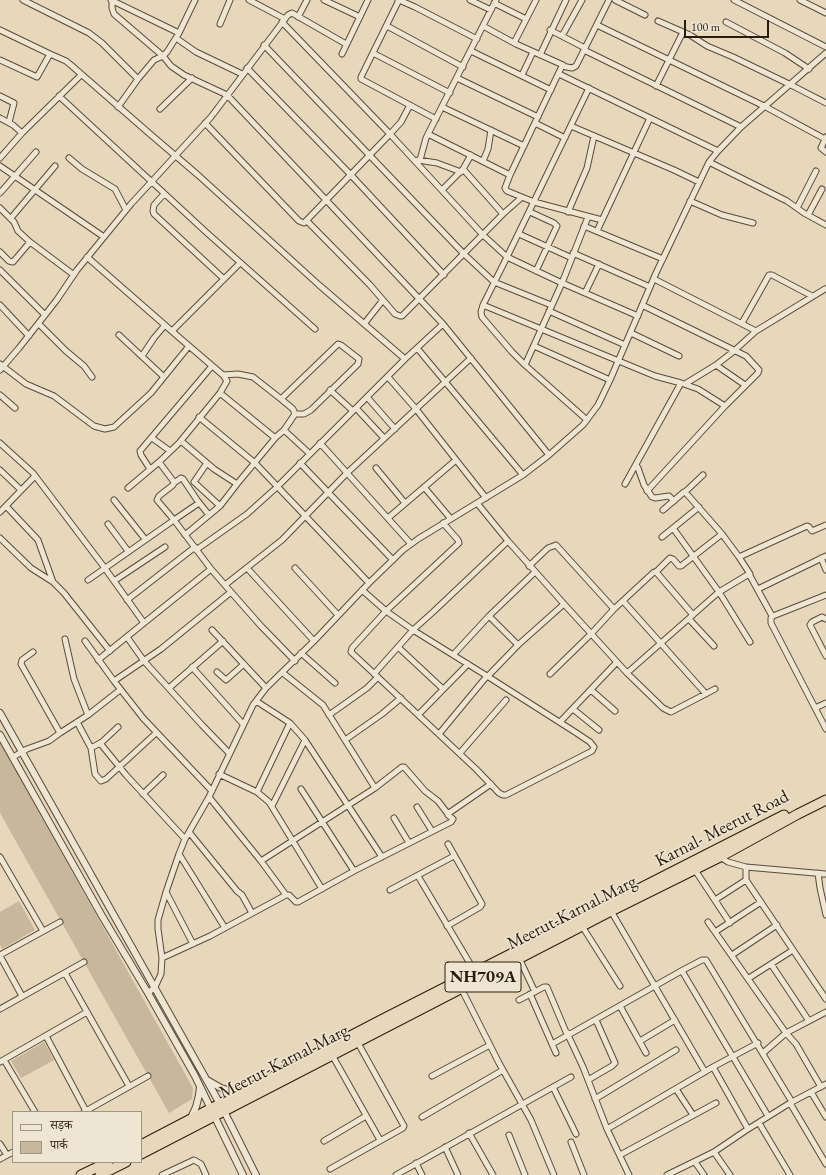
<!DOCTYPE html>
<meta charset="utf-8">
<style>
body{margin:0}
#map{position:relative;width:826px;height:1175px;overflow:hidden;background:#e7d7bb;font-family:"EB Garamond","Noto Serif Devanagari",serif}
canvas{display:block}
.legend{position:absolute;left:12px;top:1111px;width:130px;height:52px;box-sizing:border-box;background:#efe5d3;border:1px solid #a09583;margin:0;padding:5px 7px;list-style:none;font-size:12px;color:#2a1c0c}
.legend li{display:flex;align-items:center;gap:8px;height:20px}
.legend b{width:20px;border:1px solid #a09583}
.scale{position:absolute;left:684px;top:20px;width:85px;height:18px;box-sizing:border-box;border:2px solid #2a1c0c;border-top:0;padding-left:5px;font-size:12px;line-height:14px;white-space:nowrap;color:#2a1c0c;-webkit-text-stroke:3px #efe5d3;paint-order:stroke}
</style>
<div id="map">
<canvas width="826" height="1175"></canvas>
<ul class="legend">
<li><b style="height:5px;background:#efe5d3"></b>सड़क</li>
<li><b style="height:11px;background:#c7b79d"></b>पार्क</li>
</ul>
<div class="scale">100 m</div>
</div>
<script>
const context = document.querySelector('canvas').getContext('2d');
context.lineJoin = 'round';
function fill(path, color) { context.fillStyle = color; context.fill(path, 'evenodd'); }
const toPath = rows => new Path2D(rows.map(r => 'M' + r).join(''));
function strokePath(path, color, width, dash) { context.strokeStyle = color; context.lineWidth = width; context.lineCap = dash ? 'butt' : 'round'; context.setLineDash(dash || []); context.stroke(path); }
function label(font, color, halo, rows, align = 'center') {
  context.font = font + ' "EB Garamond",serif'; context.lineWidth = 3; context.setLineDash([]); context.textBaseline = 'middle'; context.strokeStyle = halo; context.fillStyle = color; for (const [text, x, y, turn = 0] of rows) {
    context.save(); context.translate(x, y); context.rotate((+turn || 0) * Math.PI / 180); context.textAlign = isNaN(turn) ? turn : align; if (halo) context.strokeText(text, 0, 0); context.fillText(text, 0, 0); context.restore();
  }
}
fill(toPath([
 [0,743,193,1088,192,1099,169,1113,0,813],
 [19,901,35,930,2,949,0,945,0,912],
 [44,1042,54,1060,21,1078,11,1061]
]), '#c7b79d');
const minor = toPath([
 [23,0,89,33,102,43,138,79],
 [111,0,179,33],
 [249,0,285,19],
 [324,0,360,17],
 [398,0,398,2,361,77,361,79,436,119],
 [399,0,415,7,477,39],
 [470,0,491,10],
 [615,0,645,15],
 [734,0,826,47],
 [800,0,826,13],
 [112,1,112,8,114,14,163,56,171,66,184,75,227,95,443,324,405,359],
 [494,3,526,19],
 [298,17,307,0],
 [658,21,690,35,707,46,733,57,791,85,826,103],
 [726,22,785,53,809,69],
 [220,24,230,0],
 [597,25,764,106,825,139],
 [387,26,463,67],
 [483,26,516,44,563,65],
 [0,30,50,54,37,77,0,60],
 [550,30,585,48],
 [562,36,582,0],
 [176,38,196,52,242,74],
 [514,43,536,0],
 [264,45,464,254,494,282,551,305],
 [584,50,741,127],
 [471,51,551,90],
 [373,53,450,93],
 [50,54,66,61,72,66,150,134,198,175,319,285,405,359,277,487,247,514,196,550],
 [342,54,368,0],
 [540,55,566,0],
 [247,68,350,174,444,275],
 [559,74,718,151],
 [522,75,533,52],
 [457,78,538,117],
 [656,86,683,32],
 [589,88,507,257,562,283,638,316],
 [0,96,14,103,9,122],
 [59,96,206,232,315,329],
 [410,105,401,122,390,134,483,235,507,257,483,305,481,312,482,317,512,352,525,365,587,420],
 [118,107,138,79,154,60,163,56,167,52,179,33,195,0],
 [442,107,524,146],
 [160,109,192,78],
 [0,118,13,125,22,133],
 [205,123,299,221,304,223,390,134,282,22],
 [535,123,565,138],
 [571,126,674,170,699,182],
 [428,134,510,175],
 [826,137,821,148,826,152],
 [0,158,22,133,81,75],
 [69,158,82,169,115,189,126,210],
 [418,160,437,163,461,172],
 [420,160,426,138,496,0],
 [483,161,488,149,491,130],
 [709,162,787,201,804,213,826,225],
 [0,166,104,237],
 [442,190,463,169,471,155],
 [0,193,36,152],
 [164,194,154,205,153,211,154,214,224,279],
 [690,201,722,215,753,223],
 [0,208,14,222,18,231,30,242,74,275],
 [797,208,816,171],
 [530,212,554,223,557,226,536,271],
 [568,212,587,168,594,136],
 [503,214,521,198],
 [808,215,822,189],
 [11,218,55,166],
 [602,220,534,202,507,191,505,188,510,175,562,66,572,68,576,66,609,0],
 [307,221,370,285,395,314,400,316,402,316,503,214,463,169],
 [584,226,663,259],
 [597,231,650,118],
 [519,234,572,258],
 [0,252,9,261,13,262,30,242],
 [573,253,650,287],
 [87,257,182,340,223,375,227,381,220,393,179,443,159,462,128,488],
 [0,270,45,315],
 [654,279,756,331],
 [585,293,599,264],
 [0,305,29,336],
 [483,305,655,376,681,383,698,389,725,406],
 [642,305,746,356,759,370,758,373,725,406,647,491],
 [549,311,625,345],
 [742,323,769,275,772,275,812,296],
 [39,324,66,351,84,366,92,377],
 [364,324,383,300],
 [443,324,549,455],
 [172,331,240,263],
 [631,333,679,356],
 [119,335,164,377],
 [534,346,610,380],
 [417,348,523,475],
 [142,356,154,338,165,325],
 [471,358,416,409,486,498],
 [0,364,26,384,54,396,94,426,105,429,114,427,151,393,189,346],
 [525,365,562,283,588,217],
 [716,365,745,385],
 [0,370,19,348,56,301,77,270,131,204,211,117,288,15,292,13,346,44],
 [685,384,716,365,734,351,756,331,825,289],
 [330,390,353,411],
 [220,393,274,437,276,437,284,430,295,414,293,409,281,399,253,377,238,374,223,375],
 [0,395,15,408],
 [367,397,395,429],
 [281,399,338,344,341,345,359,359,358,364,311,410,304,414,295,414],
 [356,408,384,438],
 [199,417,255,463,369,583],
 [284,430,310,454],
 [152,438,170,451],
 [181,441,214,469,237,484,276,437],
 [0,443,33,473,104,567,144,623],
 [320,443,411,544],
 [207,463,194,482,220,506],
 [300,463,393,560],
 [636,465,638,468,644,485,652,497,655,498,669,496,674,501],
 [376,468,405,503],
 [150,469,141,455,140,451,212,366],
 [0,470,21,490],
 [174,483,181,478,183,479,197,500,209,515],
 [625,484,681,383],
 [424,487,451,519],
 [685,492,703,475],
 [114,500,145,539],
 [199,503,174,520,211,569,231,592,261,626,295,661],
 [477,503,508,541,564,604,518,645],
 [6,506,38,540,53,582],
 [663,510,684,492,686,493,722,534,739,557,750,574],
 [0,512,35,476],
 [388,518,456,460],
 [108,524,128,551],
 [673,528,719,592,750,642],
 [185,535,220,506,237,484],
 [662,537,699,507],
 [0,538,31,568,53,582,64,593,110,651],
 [739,557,807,526,809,527,812,531,826,525],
 [821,558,826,570],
 [529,566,548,548,556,545,614,609],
 [247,568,314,641],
 [295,568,338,615],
 [656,572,670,558,673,559,679,566,681,566,722,534],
 [88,580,174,520,157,500,159,496,173,485,174,482,159,462],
 [114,581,165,547],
 [225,585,282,540,347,473,416,409,388,377],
 [758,589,826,556],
 [362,590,386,611,459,543,458,540,443,523],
 [127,600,195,547],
 [623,601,706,694],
 [564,604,627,673,712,598,719,592,749,574,771,614,773,616,826,595],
 [489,616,535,572],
 [773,616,771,618,771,623,826,729],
 [689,619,714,646],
 [826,619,822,617,812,622,810,625,826,656],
 [212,630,266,688],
 [127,637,144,661,202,725,229,753],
 [65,639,74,679,88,715],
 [85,641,114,681,143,718,212,791],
 [398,647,443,689],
 [33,652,22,660,21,664,60,733],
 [301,653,335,683],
 [453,655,489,616,518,645,488,676],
 [98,660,211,569],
 [192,667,243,724],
 [217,672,226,680,244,664],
 [627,673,663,708,671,712,715,689],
 [374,674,413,630,386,611,352,648,351,652,476,769,499,793,503,795,506,795,592,751,594,747,590,742,575,732,487,676,439,734],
 [550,674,591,634,614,609,654,572,657,573,693,615],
 [487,676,413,630,433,612,508,541],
 [114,681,161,649,231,592],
 [169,688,223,641],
 [591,690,615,711],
 [256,701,290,723,305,740,272,806],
 [815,708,826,703],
 [573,709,599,730],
 [419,714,468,664],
 [329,715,367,688,378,677],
 [77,722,91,748,95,774,101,781,106,779,156,733],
 [560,722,617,662],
 [305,740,382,857],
 [345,740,382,714,401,698],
 [100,743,126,775,185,839],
 [91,748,102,742,118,727],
 [460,753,506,700],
 [13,757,27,749,49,741,60,733,88,715,120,690],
 [219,774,257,792,269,802,322,889],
 [375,788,402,767,404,767,425,791,438,801,448,814],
 [301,789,354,871],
 [257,792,290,723],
 [143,794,163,775],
 [209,797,261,861,286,895],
 [417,807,432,831],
 [394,818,409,843],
 [189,832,237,891,242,895,252,913],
 [179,854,225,928],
 [0,857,43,931],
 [720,857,728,862,746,867,826,874],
 [261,861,375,788,323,705,283,673],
 [746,867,746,880,826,999],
 [695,870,730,923],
 [818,873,820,888,826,915],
 [418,876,475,972],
 [390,890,454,856],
 [166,892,193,944],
 [715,900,746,880],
 [611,911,705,1072],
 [708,922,786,1033,796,1044,821,1087],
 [447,926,480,907,482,904,448,844],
 [582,926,620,986],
 [715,932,761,902],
 [0,955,60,922],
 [732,955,777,925],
 [0,956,22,996],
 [162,958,210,936,286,895,289,895,296,902,298,902,354,871,451,822,453,819,448,815,449,813,491,784],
 [519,958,535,992],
 [771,964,809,1021],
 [682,971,768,1116],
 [65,973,129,1086],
 [749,978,793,950],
 [461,988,499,1063,531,1120,554,1175],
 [148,993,155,987,161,974,162,958,158,929,158,920,166,892,179,854,185,839,209,797,253,705,266,688,314,641,369,583,403,550,418,539,523,475,549,455,583,425,598,405,610,380,656,273,709,162,718,151,741,127,826,53],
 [530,994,556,1053],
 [519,1000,544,987,547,987,566,1032,570,1034,683,970,702,960,706,960,792,1102],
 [620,1006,646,1053],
 [0,1009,84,962],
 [568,1035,583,1067,607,1129,629,1175],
 [46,1036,86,1111],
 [640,1041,675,1020],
 [552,1044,570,1034],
 [763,1053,786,1033,826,1012],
 [332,1055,380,1140],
 [4,1060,35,1112],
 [0,1062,87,1012],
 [713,1067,748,1129],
 [432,1076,490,1045],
 [588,1080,612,1066,615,1063,596,1020],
 [553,1087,576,1134],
 [676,1089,693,1115],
 [811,1092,826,1117],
 [595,1099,676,1050],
 [790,1103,826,1164],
 [84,1112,148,1076],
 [422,1117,503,1070],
 [759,1123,790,1175],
 [607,1129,713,1067,758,1043],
 [469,1133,493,1175],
 [509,1135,525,1175],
 [324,1141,366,1116],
 [571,1142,584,1175],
 [0,1144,7,1155],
 [445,1147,458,1175],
 [714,1152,730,1175],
 [620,1155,716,1103],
 [0,1159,13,1152],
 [695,1162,704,1175],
 [416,1163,422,1175],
 [330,1169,403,1128,404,1126,358,1043],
 [162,1175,194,1160,201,1164,206,1175],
 [396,1175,571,1077],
 [667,1175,714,1152,745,1131,790,1103,826,1084]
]);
const tertiary = toPath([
 [0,713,224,1111,256,1175],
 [0,735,102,916,148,993,195,1076,243,1175],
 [207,1080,221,1088,231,1091,243,1091],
 [190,1120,196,1107,199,1095,200,1087]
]);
const trunk = toPath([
 [141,1145,383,1019,784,815],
 [141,1154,611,911,720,857,798,814,826,800],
 [81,1175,108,1162],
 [100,1175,126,1162]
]);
strokePath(minor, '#594b38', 7);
strokePath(tertiary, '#594b38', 8);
strokePath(trunk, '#2a1c0c', 11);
strokePath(minor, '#efe5d3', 5);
strokePath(tertiary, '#efe5d3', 6);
strokePath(trunk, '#e7d7bb', 9);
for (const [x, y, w] of [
 [483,977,76]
]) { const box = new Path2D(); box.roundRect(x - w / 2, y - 15, w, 30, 3); context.fillStyle = '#efe5d3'; context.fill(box); strokePath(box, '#2a1c0c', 1); }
label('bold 17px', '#2a1c0c', null, [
 ["NH709A",483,977]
]);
label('18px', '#2a1c0c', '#efe5d3', [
 ["Karnal- Meerut Road",722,829,-27],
 ["Meerut-Karnal Marg",572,913,-27],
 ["Meerut-Karnal Marg",284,1062,-27]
]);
</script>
